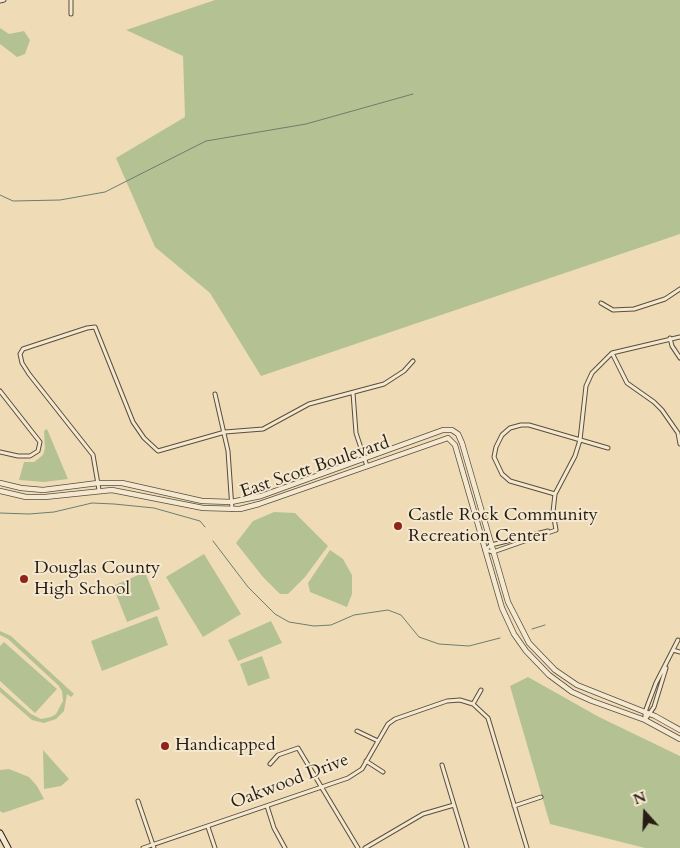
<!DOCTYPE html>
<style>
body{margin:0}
#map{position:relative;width:680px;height:848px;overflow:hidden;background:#efdcb7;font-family:Cardo,serif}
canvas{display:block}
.north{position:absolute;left:620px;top:788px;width:50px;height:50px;-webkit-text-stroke:4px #f5e8d0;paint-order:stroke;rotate:340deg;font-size:14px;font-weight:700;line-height:20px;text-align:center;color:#271e13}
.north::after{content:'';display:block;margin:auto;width:18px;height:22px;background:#271e13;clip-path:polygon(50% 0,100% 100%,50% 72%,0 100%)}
</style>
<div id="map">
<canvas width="680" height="848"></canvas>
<div class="north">N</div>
</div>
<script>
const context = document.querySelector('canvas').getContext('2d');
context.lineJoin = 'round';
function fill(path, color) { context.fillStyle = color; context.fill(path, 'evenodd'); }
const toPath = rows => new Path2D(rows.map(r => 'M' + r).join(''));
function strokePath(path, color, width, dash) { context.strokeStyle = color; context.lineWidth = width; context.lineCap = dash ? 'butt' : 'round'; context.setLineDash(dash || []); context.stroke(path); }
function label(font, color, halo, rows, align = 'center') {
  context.font = font + ' Cardo,serif'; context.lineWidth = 4; context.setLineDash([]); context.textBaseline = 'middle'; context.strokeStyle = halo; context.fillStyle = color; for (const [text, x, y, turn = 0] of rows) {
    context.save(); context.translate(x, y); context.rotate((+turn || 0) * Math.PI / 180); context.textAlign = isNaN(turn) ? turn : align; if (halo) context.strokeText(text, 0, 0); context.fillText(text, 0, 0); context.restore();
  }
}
fill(toPath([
 [215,0,680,0,680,234,261,376,210,293,155,247,116,158,185,117,183,56,126,30],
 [0,28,9,34,24,31,30,40,25,54,17,57,0,44],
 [47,429,68,479,44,482,19,480,24,462,34,462,43,455,45,448,44,431],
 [274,512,295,513,328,546,305,577,288,594,280,594,263,577,236,543,253,521],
 [330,550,343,559,352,575,352,594,347,607,310,592,308,583],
 [204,554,241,614,203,637,166,577],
 [145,572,160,609,127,622,113,586],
 [157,616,168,645,102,671,91,641],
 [271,621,282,643,238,661,228,640],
 [0,631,11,636,74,694,71,697,67,694,64,711,56,719,44,723,32,720,0,692,0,687,31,714,41,719,51,717,56,714,63,701,62,691,58,685,8,639,0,635],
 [4,642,57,689,35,713,0,681,0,646],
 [262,656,270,678,248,686,240,664],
 [528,677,599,717,680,756,680,848,645,848,550,824,510,686],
 [43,750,69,779,61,786,44,789],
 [9,769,29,777,37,786,44,799,3,813,0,811,0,770]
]), '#b4c293');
strokePath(toPath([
 [0,195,13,201,60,200,105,192,206,141,306,124,413,94],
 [0,513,29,514,54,512,92,503,114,504,154,508,200,521,205,527],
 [213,541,248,587,275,614,289,622,314,626,331,625,354,615,388,610,401,615,419,637,439,644,469,646,500,638],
 [532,629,545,625]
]), '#6c7d6f', 1);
const minor = toPath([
 [0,1,4,0],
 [71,14,71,0],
 [601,303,613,310,634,309,665,299,680,289],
 [670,338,672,346,680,358],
 [612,353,627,383,654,402,662,410,678,433,680,444],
 [0,391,40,442,38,451,30,456,18,456,0,452],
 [353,393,356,433,367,466],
 [215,394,228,451,232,509],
 [99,490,93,455,29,374,22,363,20,354,23,349,87,328,95,327,133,422,144,438,158,451,225,432,263,429,309,404,384,384,404,371,413,361],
 [555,494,510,481,502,474,494,457,496,447,502,435,510,428,521,425,529,425,608,448],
 [556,530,553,512,555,494,575,456,580,440,586,386,592,373,612,353,680,337],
 [485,550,493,552,556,530],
 [485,550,491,545,548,531],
 [673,650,680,652],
 [473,704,481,690],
 [645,720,645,712,656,683,678,640],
 [645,720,654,707,666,668],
 [357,731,378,741],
 [366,761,383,772],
 [270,764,278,755,298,748,358,848],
 [442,765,467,848],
 [138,801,154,848],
 [267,806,274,828,285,848],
 [514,806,541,797],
 [208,827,215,848],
 [143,848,348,778,362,769,388,724,395,719,447,701,460,700,473,704,488,718,527,848],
 [365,848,423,814,454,805]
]);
const tertiary = toPath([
 [0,483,21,488,43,490,98,483,122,483,202,501,231,502,261,496,443,430,452,430,458,434,462,443,508,602,529,643,555,670,577,685,655,716,680,730],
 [0,491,26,497,45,497,112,490,203,508,240,509,259,504,448,438,455,445,502,608,514,634,526,651,549,675,572,692,592,701,645,720,680,739]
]);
const secondary = toPath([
 [0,833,8,848]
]);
strokePath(minor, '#594e3c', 5);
strokePath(tertiary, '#594e3c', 6);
strokePath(secondary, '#271e13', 7);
strokePath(minor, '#f5e8d0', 3);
strokePath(tertiary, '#f5e8d0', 4.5);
strokePath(secondary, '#f5e8d0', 5);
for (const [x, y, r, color] of [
 [398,526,5,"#8f2418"],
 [24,579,5,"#8f2418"],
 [165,746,5,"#8f2418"]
]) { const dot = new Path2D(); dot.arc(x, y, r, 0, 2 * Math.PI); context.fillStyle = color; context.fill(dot); strokePath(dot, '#f5e8d0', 2); }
label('18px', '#271e13', '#f5e8d0', [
 ["East Scott Boulevard",315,468,-19],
 ["Oakwood Drive",290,782,-21]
]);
label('18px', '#271e13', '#f5e8d0', [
 ["Castle Rock Community",408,516],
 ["Recreation Center",408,537],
 ["Douglas County",34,569],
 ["High School",34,590],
 ["Handicapped",175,746]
], 'left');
</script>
